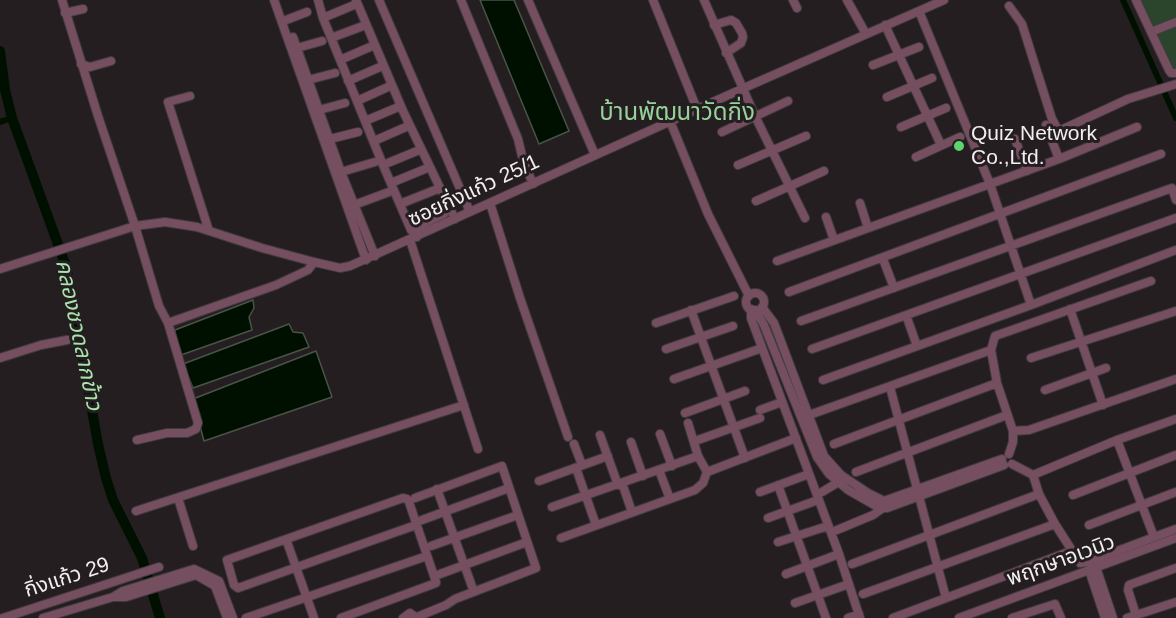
<!DOCTYPE html>
<meta charset="utf-8">
<style>
body{margin:0}
canvas{display:block;background:#241e21}
</style>
<canvas width="1176" height="618"></canvas>
<script>
const context = document.querySelector('canvas').getContext('2d');
context.lineJoin = 'round';
function fill(path, color) { context.fillStyle = color; context.fill(path, 'evenodd'); }
const toPath = rows => new Path2D(rows.map(r => 'M' + r).join(''));
function strokePath(path, color, width, dash) { context.strokeStyle = color; context.lineWidth = width; context.lineCap = dash ? 'butt' : 'round'; context.setLineDash(dash || []); context.stroke(path); }
function label(font, color, halo, rows, align = 'center') {
  context.font = font + ' Helvetica,"Noto Sans Thai",sans-serif'; context.lineWidth = 6; context.setLineDash([]); context.textBaseline = 'middle'; context.strokeStyle = halo; context.fillStyle = color; for (const [text, x, y, turn = 0] of rows) {
    context.save(); context.translate(x, y); context.rotate((+turn || 0) * Math.PI / 180); context.textAlign = isNaN(turn) ? turn : align; if (halo) context.strokeText(text, 0, 0); context.fillText(text, 0, 0); context.restore();
  }
}
fill(toPath([
 [1140,0,1176,0,1176,18,1154,26],
 [1176,26,1176,69,1174,70,1157,37,1157,33]
]), '#2a452c');
const water = toPath([
 [480,0,514,0,569,131,539,144,480,0],
 [253,300,254,308,249,317,252,330,181,355,176,344,175,330,253,300],
 [289,324,293,332,303,333,309,347,193,388,183,364,289,324],
 [316,351,332,397,204,441,193,399,316,351]
]);
fill(water, '#001000');
strokePath(water, '#495348', 1.5);
strokePath(toPath([
 [1123,0,1176,118],
 [0,122,12,118]
]), '#001000', 6);
strokePath(toPath([
 [0,51,5,90,12,118,67,269,98,444,106,478,113,500,142,558,160,618]
]), '#001000', 10);
const minor = toPath([
 [62,0,98,116,135,226,159,306,168,323,198,423,196,429,187,433,167,433,137,440],
 [274,0,366,260],
 [318,0,323,18,383,165,411,230,417,237],
 [356,0,403,111,455,219],
 [379,0,470,212],
 [461,0,518,139,523,160,533,184],
 [528,0,595,155],
 [653,0,697,109],
 [704,0,755,116,805,218],
 [793,0,797,8],
 [847,0,866,34],
 [1136,0,1169,70,1171,73,1176,73],
 [1009,6,1022,24,1052,119,1058,130,1061,130,1128,99,1176,84],
 [919,11,990,184,1031,305],
 [65,13,83,9],
 [323,18,354,5],
 [286,20,307,12],
 [714,25,731,20,736,23,742,33,743,37,741,43,726,53],
 [885,25,941,145],
 [1151,32,1176,22],
 [293,37,341,172,375,256],
 [331,38,363,26],
 [297,48,322,41],
 [340,60,370,47],
 [81,64,90,67,111,61],
 [873,65,919,47],
 [308,80,335,73],
 [348,81,380,67],
 [190,96,168,102,209,231],
 [887,97,932,78],
 [357,101,388,87],
 [319,110,345,103],
 [365,121,396,108],
 [670,121,708,214,749,296],
 [1046,125,1059,159],
 [901,127,946,108],
 [722,132,788,101],
 [330,139,358,132],
 [1015,139,1027,171],
 [374,141,406,127],
 [916,157,960,137],
 [383,165,417,151],
 [738,165,806,136],
 [341,172,375,162],
 [391,183,425,169],
 [756,201,824,171],
 [490,203,520,298,568,437],
 [860,203,868,228],
 [400,204,435,190],
 [354,205,389,192],
 [826,217,834,240],
 [411,230,444,214],
 [410,240,478,449],
 [883,259,894,288],
 [777,261,1059,159,1137,127],
 [0,269,135,226,165,222,197,227,262,248,314,262,340,268,350,266,744,88,944,0],
 [789,292,1161,154],
 '746 302a9 9 0 1 1 18 0a9 9 0 1 1-18 0Z',
 [762,307,774,323,824,456,841,475,868,493,884,501,1002,459],
 [751,309,751,318,839,554,860,618],
 [1070,309,1103,405],
 [691,310,745,458],
 [755,310,764,325,817,457,829,474,848,490,876,506,887,508,1004,465],
 [906,315,917,346],
 [801,321,1172,188,1176,200],
 [168,323,276,285,308,270,314,262],
 [656,323,734,296],
 [666,349,733,326],
 [812,349,1176,218],
 [0,358,41,345,67,340],
 [1031,358,1176,311],
 [674,379,762,348],
 [823,380,1031,305,1176,250],
 [890,387,946,598],
 [1045,390,1106,368],
 [760,410,782,402],
 [685,413,745,391],
 [812,414,991,350],
 [688,423,698,456,707,472,796,438],
 [1013,431,1029,430,1176,379],
 [660,434,672,466],
 [600,435,618,485],
 [1117,440,1154,537],
 [695,441,760,418],
 [631,442,643,476],
 [574,444,582,465],
 [834,444,997,383],
 [1009,454,1013,442,1013,431,997,383,991,350,995,336,1151,281],
 [1012,464,1033,475,1039,494,1055,524,1080,563,1088,562,1176,529],
 [576,468,596,525],
 [659,470,670,499],
 [856,472,1007,415],
 [1033,475,1117,440,1176,419],
 [539,481,608,456],
 [622,483,632,512],
 [778,485,826,618],
 [437,489,474,592],
 [760,492,809,474],
 [822,492,842,480],
 [1073,495,1176,455],
 [178,498,193,546],
 [415,498,502,466,536,568,455,599,446,605,417,617],
 [552,507,698,456],
 [136,511,464,405],
 [768,518,818,500],
 [422,520,509,488],
 [1089,525,1176,492],
 [837,530,873,515,883,508,883,505],
 [561,538,695,490,703,483,707,472],
 [286,539,314,618],
 [778,542,828,526],
 [431,546,518,515],
 [852,564,1039,494],
 [1096,567,1113,618],
 [1089,570,1105,618],
 [440,574,527,542],
 [786,574,839,554],
 [863,594,1055,524],
 [114,597,126,597,196,575,215,586,227,618],
 [795,603,849,584],
 [1136,615,1128,590,1129,585,1176,568],
 [3,618,159,567],
 [43,618,113,597,123,591,194,569,219,581,233,618],
 [246,618,427,556],
 [341,618,436,583,436,582,409,502,407,499,403,498,227,560,234,585,238,588,416,525],
 [403,618,410,613,417,618],
 [848,618,859,614],
 [893,618,1071,551],
 [959,618,1176,538],
 [1012,618,1055,604,1061,618],
 [1127,618,1176,602]
]);
strokePath(minor, '#413b3e', 10);
strokePath(minor, '#754e60', 8);
for (const [x, y, r, color] of [
 [959,146,6,"#5ed56c"]
]) { const dot = new Path2D(); dot.arc(x, y, r, 0, 2 * Math.PI); context.fillStyle = color; context.fill(dot); strokePath(dot, '#241e21', 2); }
label('21px', '#f2eeef', '#241e21', [
 ["Quiz Network",971,134],
 ["Co.,Ltd.",971,158]
], 'left');
label('21px', '#f2eeef', '#241e21', [
 ["ซอยกิ่งแก้ว 25/1",474,191,-25],
 ["พฤกษาอเวนิว",1061,561,-20],
 ["กิ่งแก้ว 29",67,578,-18]
]);
label('italic 22px', '#a8e3ab', '#241e21', [
 ["คลองชวดลากข้าว",78,335,78]
]);
label('24px', '#96d299', '#241e21', [
 ["บ้านพัฒนาวัดกิ่ง",677,113]
]);
</script>
